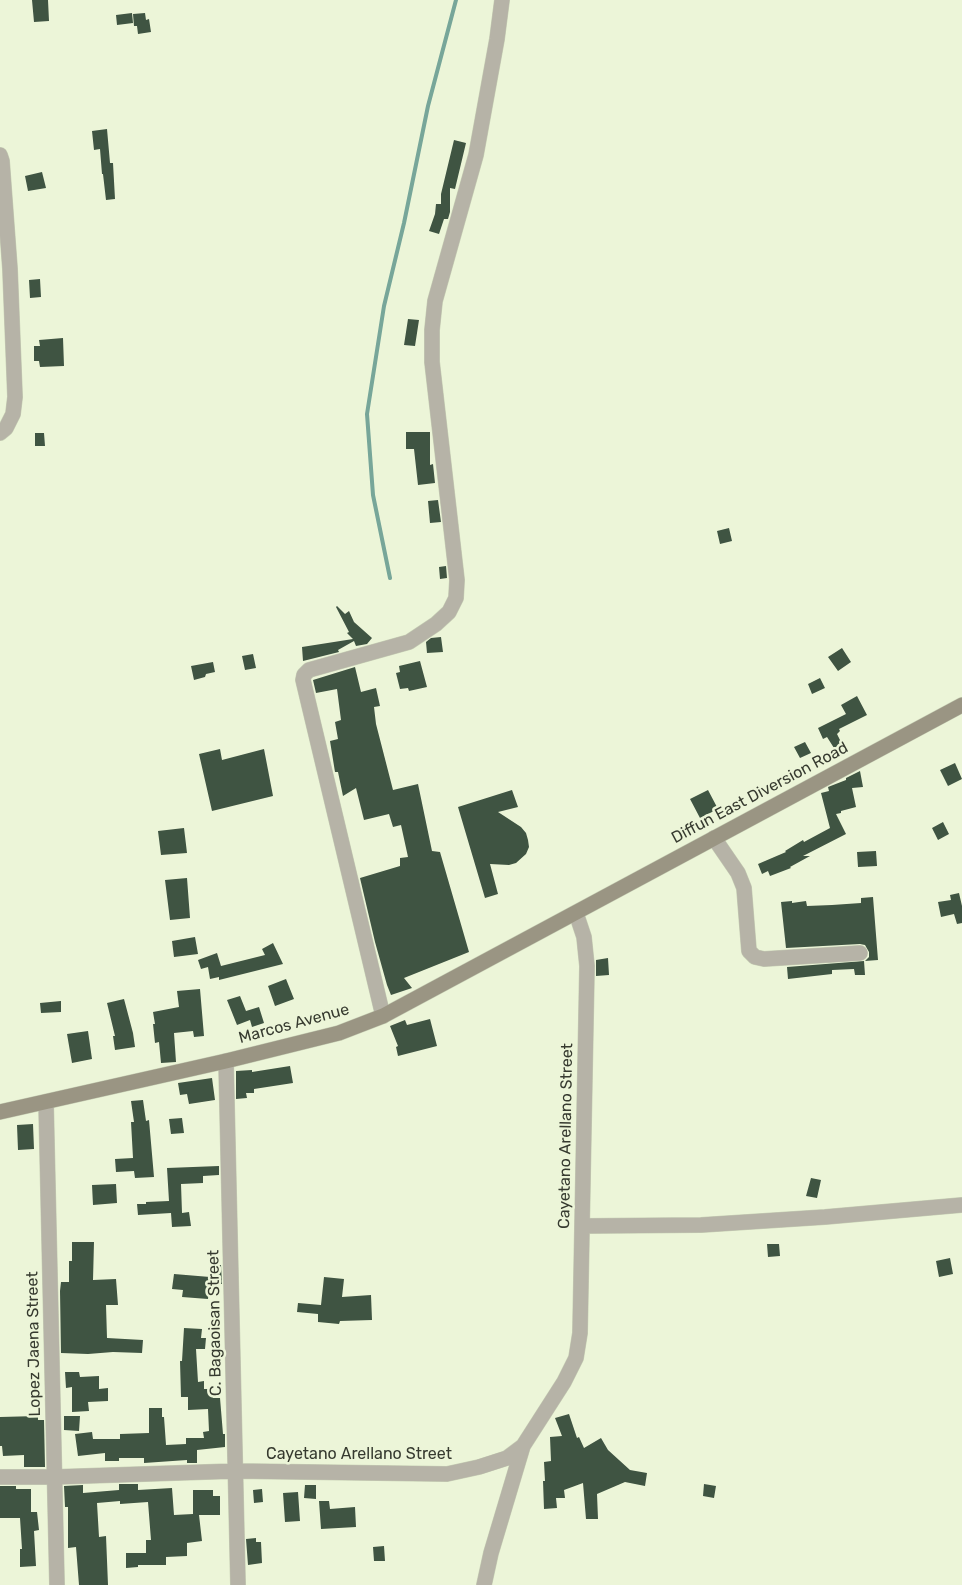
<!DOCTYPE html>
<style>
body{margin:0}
canvas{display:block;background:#ecf5d8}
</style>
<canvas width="962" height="1585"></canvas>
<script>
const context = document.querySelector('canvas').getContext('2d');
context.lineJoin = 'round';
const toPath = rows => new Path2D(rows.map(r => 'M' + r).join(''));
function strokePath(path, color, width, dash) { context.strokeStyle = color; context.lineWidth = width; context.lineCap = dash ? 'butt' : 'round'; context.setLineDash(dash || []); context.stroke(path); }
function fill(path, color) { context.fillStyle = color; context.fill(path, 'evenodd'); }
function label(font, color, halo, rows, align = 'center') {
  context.font = font + ' Rubik,sans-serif'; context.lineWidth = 5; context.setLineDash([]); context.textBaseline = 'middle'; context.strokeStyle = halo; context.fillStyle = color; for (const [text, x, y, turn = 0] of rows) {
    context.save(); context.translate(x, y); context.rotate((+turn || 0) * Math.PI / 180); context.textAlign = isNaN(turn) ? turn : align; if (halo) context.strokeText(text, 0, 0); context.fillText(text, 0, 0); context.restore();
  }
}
strokePath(toPath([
 [390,578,373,495,367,414,384,306,404,223,428,106,456,0]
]), '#77a699', 4);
fill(toPath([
 [32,0,48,0,49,21,34,22],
 [132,13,133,23,117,25,116,15],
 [145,13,146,20,149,19,151,32,138,34,137,26,134,26,133,14],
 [107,129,110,163,113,163,115,199,106,200,103,174,102,174,100,149,94,150,92,131],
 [454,140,466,143,455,189,450,188,450,212,448,219,444,219,439,234,429,231,435,214,436,204,441,204,441,194],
 [42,172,46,188,28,191,25,176],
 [40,279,41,297,30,298,29,280],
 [408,319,419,320,415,346,404,345],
 [63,338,64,366,40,367,39,361,34,361,34,346,40,346,39,340],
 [406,432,430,432,430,465,433,464,435,483,418,485,414,449,406,449],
 [35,433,44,433,45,446,35,446],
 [438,500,441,522,430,523,428,501],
 [729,528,732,541,720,544,717,531],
 [446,566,447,578,440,579,439,567],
 [337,606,345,614,349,611,354,622,372,638,367,644,356,646,354,641,338,650,339,652,303,661,302,647,353,639,347,633,349,632,336,607],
 [441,637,443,652,427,653,426,642,431,638],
 [842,648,851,662,838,671,828,657],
 [253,654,256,668,245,670,242,656],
 [420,661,427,687,409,691,408,688,400,689,396,673,400,672,399,666],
 [213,662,215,672,206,674,205,677,194,680,191,666],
 [355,667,361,692,376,688,380,706,374,707,376,724,393,790,418,784,432,851,440,852,469,952,404,978,412,988,391,995,387,985,375,942,360,878,400,866,400,858,408,857,401,825,393,827,389,814,364,820,356,788,343,796,338,772,335,772,330,741,338,739,335,722,341,720,337,689,316,693,313,680],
 [820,678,825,688,812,694,808,684],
 [857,696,867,715,839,729,840,731,837,734,842,744,834,748,827,737,823,739,818,728,846,714,841,705],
 [805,742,811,753,800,758,794,747],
 [220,749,222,760,264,749,273,796,212,811,199,754],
 [955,763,962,779,948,786,940,770],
 [860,771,863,787,852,788,856,807,841,811,841,813,836,814,846,834,803,856,810,856,790,867,791,868,770,876,768,871,762,874,758,864,786,852,785,851,803,840,804,842,830,828,821,793,829,791,828,787,846,780,846,778],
 [512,790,518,807,498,812,521,827,526,833,528,840,529,847,526,854,516,863,509,865,490,864,498,894,485,898,458,807],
 [708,790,718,809,700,818,690,799],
 [943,822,949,834,938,840,932,828],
 [184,828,187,853,161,855,158,831],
 [876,851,877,866,858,867,857,852],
 [187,878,190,918,170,920,165,880],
 [959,893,962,906,962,923,957,924,954,914,941,917,938,902,951,900,950,895],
 [873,897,878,960,865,961,869,957,869,952,865,945,860,944,786,948,781,902,792,901,792,903,806,901,807,906,832,905,861,903,861,898],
 [195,937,198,954,174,957,172,941],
 [273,943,283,964,219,980,219,977,210,979,208,967,201,969,198,960,217,953,221,966,265,955,262,949],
 [608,958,609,975,596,976,596,960],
 [864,961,865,975,855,975,854,969,832,970,832,974,788,979,787,967],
 [286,979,294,999,275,1006,268,986],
 [200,989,204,1036,194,1037,193,1031,174,1033,176,1062,161,1063,159,1042,155,1043,153,1024,155,1024,153,1012,179,1007,177,991],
 [240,996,246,1011,259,1007,264,1023,252,1027,250,1020,237,1025,227,1000],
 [124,999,133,1033,135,1047,115,1050,113,1036,115,1036,107,1003],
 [61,1001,61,1012,41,1013,40,1003],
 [430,1019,437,1046,398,1056,396,1047,398,1046,390,1026,405,1020,407,1025],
 [88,1031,92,1059,72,1063,67,1034],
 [290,1066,293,1083,254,1089,254,1093,246,1093,247,1098,236,1099,236,1071,252,1070,252,1072],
 [212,1078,215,1100,189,1104,187,1094,180,1095,178,1083],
 [143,1100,146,1121,149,1120,154,1177,135,1178,134,1171,116,1172,115,1159,133,1158,131,1122,134,1122,131,1101],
 [182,1118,184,1133,171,1134,169,1119],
 [33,1124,34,1149,18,1150,17,1125],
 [219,1166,219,1175,203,1176,203,1183,181,1184,182,1213,189,1212,191,1226,172,1227,171,1213,138,1215,137,1204,146,1204,146,1202,169,1201,167,1168],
 [811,1178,821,1180,817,1198,806,1196],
 [116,1184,117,1203,93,1205,92,1185],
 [72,1242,94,1242,93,1280,116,1279,118,1305,106,1305,107,1338,143,1340,142,1353,113,1352,88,1354,61,1353,60,1291,61,1282,69,1282,69,1261,72,1261],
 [767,1244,779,1244,780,1256,768,1257],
 [950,1258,953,1274,939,1277,936,1261],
 [210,1265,221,1265,222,1284,211,1284],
 [174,1274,210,1277,208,1299,182,1297,183,1290,172,1289],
 [324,1277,344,1279,342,1297,371,1295,372,1320,340,1321,339,1324,318,1322,318,1314,297,1312,298,1303,321,1305],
 [184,1328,202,1329,201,1338,206,1338,205,1349,196,1349,198,1382,204,1381,204,1389,212,1389,213,1398,220,1398,223,1434,225,1434,225,1447,197,1450,197,1463,187,1463,187,1460,144,1463,144,1458,119,1458,119,1461,105,1461,105,1453,78,1456,75,1434,92,1432,93,1439,120,1439,120,1434,149,1433,149,1408,162,1408,162,1417,164,1417,166,1445,186,1444,186,1438,204,1438,203,1432,209,1431,208,1409,188,1410,188,1397,181,1397,180,1361,182,1361],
 [65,1372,79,1372,80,1377,99,1376,99,1389,108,1388,108,1401,88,1402,89,1411,72,1412,72,1387,66,1388],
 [569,1414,577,1438,579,1437,584,1448,601,1438,608,1450,630,1470,647,1473,645,1486,625,1482,597,1494,598,1519,586,1519,583,1483,564,1490,565,1498,556,1498,557,1508,544,1509,543,1481,545,1481,544,1462,551,1461,550,1437,562,1436,555,1418],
 [38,1416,38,1420,44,1420,45,1467,24,1467,24,1455,3,1456,2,1446,0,1446,0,1417],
 [64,1416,80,1416,79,1431,64,1430],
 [119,1484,138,1484,138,1490,172,1488,174,1515,193,1514,193,1490,213,1490,213,1496,220,1496,220,1515,199,1515,202,1541,187,1543,187,1556,166,1557,166,1565,138,1565,138,1567,126,1568,126,1553,146,1553,146,1540,151,1540,148,1502,120,1504,120,1501,97,1503,99,1537,106,1536,108,1585,79,1585,76,1547,68,1548,68,1507,65,1507,64,1486,83,1485,83,1493,119,1490],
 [704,1484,716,1486,714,1498,703,1496],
 [305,1485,316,1485,316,1499,304,1498],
 [0,1486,16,1486,16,1489,31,1489,31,1512,37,1512,39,1530,34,1531,36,1566,20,1567,20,1549,22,1549,20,1518,0,1518],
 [262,1489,263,1502,254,1503,253,1490],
 [298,1492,300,1521,285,1522,283,1493],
 [319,1501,329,1501,330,1509,355,1507,356,1527,321,1529],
 [256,1538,256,1542,261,1542,262,1563,248,1565,246,1539],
 [384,1546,385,1561,374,1561,373,1547]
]), '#3f5442');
const minor = toPath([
 [0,155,2,161,10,269,15,397,13,414,6,428,0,433],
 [714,838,738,873,744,888,749,951,755,957,764,959,860,953],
 [383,1016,303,680,304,675,309,670,409,642,436,624,449,612,456,598,457,580,432,362,432,330,435,301,476,155,497,39,502,0],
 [226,1061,238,1585],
 [46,1102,57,1585],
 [582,1226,701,1225,825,1217,962,1205],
 [0,1477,54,1477,236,1471,447,1474,479,1467,507,1458,523,1446,564,1382,576,1358,580,1333,587,966,584,937,576,913],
 [484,1585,491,1553,523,1446]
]);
const secondary = toPath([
 [0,1112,226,1061,339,1033,383,1016,962,705]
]);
strokePath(minor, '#c8d0b6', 16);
strokePath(secondary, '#c8d0b6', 16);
strokePath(minor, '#b6b3a7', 15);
strokePath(secondary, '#9a9583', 15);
label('16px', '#363a2f', '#ecf5d8', [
 ["Diffun East Diversion Road",760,793,-28],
 ["Marcos Avenue",294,1024,-15],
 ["Cayetano Arellano Street",566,1136,-89],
 ["C. Bagaoisan Street",215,1323,-91],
 ["Lopez Jaena Street",34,1344,-91],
 ["Cayetano Arellano Street",359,1454]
]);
</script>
